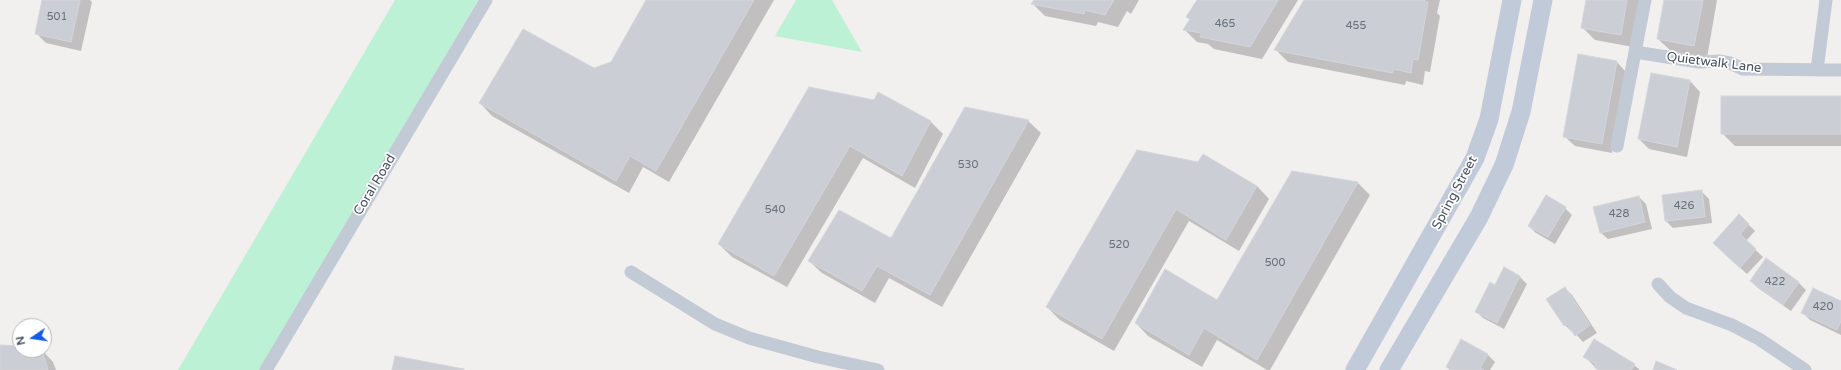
<!DOCTYPE html>
<style>
body{margin:0}
#map{position:relative;width:1841px;height:370px;overflow:hidden;background:#f2efef;font-family:"Varela Round",sans-serif}
canvas{display:block}
.north{position:absolute;left:12px;top:318px;width:40px;height:40px;box-sizing:border-box;background:#fff;border:1px solid #b5b9be;border-radius:50%;rotate:257deg;font-size:11px;font-weight:700;line-height:16px;text-align:center;color:#46505d}
.north::after{content:'';display:block;margin:auto;width:14px;height:18px;background:#135ce8;clip-path:polygon(50% 0,100% 100%,50% 72%,0 100%)}
</style>
<div id="map">
<canvas width="1841" height="370"></canvas>
<div class="north">N</div>
</div>
<script>
const context = document.querySelector('canvas').getContext('2d');
context.lineJoin = 'round';
function fill(path, color) { context.fillStyle = color; context.fill(path, 'evenodd'); }
const toPath = rows => new Path2D(rows.map(r => 'M' + r).join(''));
function strokePath(path, color, width, dash) { context.strokeStyle = color; context.lineWidth = width; context.lineCap = dash ? 'butt' : 'round'; context.setLineDash(dash || []); context.stroke(path); }
function label(font, color, halo, rows, align = 'center') {
  context.font = font + ' "Varela Round",sans-serif'; context.lineWidth = 3.5; context.setLineDash([]); context.textBaseline = 'middle'; context.strokeStyle = halo; context.fillStyle = color; for (const [text, x, y, turn = 0] of rows) {
    context.save(); context.translate(x, y); context.rotate((+turn || 0) * Math.PI / 180); context.textAlign = isNaN(turn) ? turn : align; if (halo) context.strokeText(text, 0, 0); context.fillText(text, 0, 0); context.restore();
  }
}
fill(toPath([
 [395,0,478,0,261,370,178,370],
 [796,0,832,0,862,52,775,36]
]), '#bcf1d5');
fill(toPath([
 [43,0,90,0,92,2,81,51,46,43,36,33],
 [647,0,774,0,669,182,643,167,629,193,492,116,480,103,611,63],
 [1035,0,1139,0,1131,14,1127,11,1118,27,1098,22,1096,26,1045,16,1033,4],
 [1198,0,1298,0,1262,59,1214,49,1208,44,1197,42,1185,30,1191,20,1187,17],
 [1306,0,1440,0,1437,13,1440,16,1430,72,1425,71,1423,85,1406,81,1405,85,1288,62,1276,50],
 [1587,0,1642,0,1633,47,1595,40,1582,27],
 [1665,0,1717,0,1707,58,1671,51,1658,39],
 [1616,61,1626,72,1612,153,1575,146,1564,136],
 [1690,81,1700,92,1687,157,1649,149,1639,139],
 [878,93,931,122,943,134,915,188,863,158,787,287,732,257,719,244,874,101],
 [1841,97,1841,146,1735,146,1722,133],
 [1028,121,1041,133,942,307,889,278,875,303,822,273,809,261,892,239],
 [1137,152,1257,186,1269,199,1239,251,1189,221,1114,351,1060,320,1047,307],
 [1292,172,1358,183,1370,195,1270,370,1267,370,1217,340,1202,367,1148,336,1136,323,1218,301],
 [1702,192,1709,199,1712,223,1673,228,1666,221],
 [1639,197,1646,204,1652,229,1608,239,1600,232],
 [1565,208,1572,215,1555,244,1536,233,1529,226],
 [1748,224,1755,231,1746,241,1763,257,1747,274,1721,250],
 [1767,260,1799,283,1806,290,1791,311,1758,288,1751,281],
 [1504,269,1520,277,1527,284,1504,329,1483,318,1476,311,1495,286],
 [1565,288,1572,295,1597,333,1583,342,1573,331,1572,332,1565,325],
 [1841,302,1841,335,1810,320,1803,313],
 [1461,340,1488,355,1495,362,1490,370,1450,370,1447,367],
 [0,346,20,347,20,350,42,350,53,362,56,370,0,370],
 [1584,356,1634,365,1640,370,1598,370]
]), '#0003');
const building = toPath([
 [42,0,80,0,71,42,35,34,42,0],
 [646,0,754,0,656,171,630,156,616,181,479,103,523,29,594,68,611,62,646,0],
 [1034,0,1114,0,1105,15,1085,10,1084,14,1031,4,1034,0],
 [1197,0,1278,0,1250,47,1200,37,1202,33,1183,30,1190,19,1186,17,1197,0],
 [1304,0,1425,0,1425,2,1428,2,1418,60,1413,59,1411,73,1394,69,1392,73,1274,50,1304,0],
 [1586,0,1627,0,1621,35,1581,28,1586,0],
 [1664,0,1703,0,1694,46,1657,39,1664,0],
 [1578,54,1617,61,1602,144,1563,137,1578,54],
 [1651,73,1690,80,1677,147,1638,139,1651,73],
 [809,87,874,100,878,92,931,121,902,176,850,146,774,276,718,244,809,87],
 [1721,96,1841,96,1841,134,1721,134,1721,96],
 [965,107,1029,120,930,295,877,266,862,291,808,261,839,210,891,238,965,107],
 [1137,150,1198,162,1203,154,1257,186,1226,240,1176,209,1102,339,1046,307,1137,150],
 [1292,171,1358,182,1257,360,1204,328,1189,355,1135,323,1165,269,1217,300,1292,171],
 [1702,190,1705,217,1665,221,1662,195,1702,190],
 [1546,195,1566,207,1548,237,1528,226,1546,195],
 [1639,196,1645,222,1600,233,1593,207,1639,196],
 [1739,214,1749,224,1740,234,1756,249,1740,268,1713,243,1739,214],
 [1766,258,1799,282,1783,305,1750,281,1766,258],
 [1504,267,1520,276,1497,323,1475,312,1490,282,1495,285,1504,267],
 [1565,287,1590,325,1575,336,1567,324,1564,326,1546,299,1565,287],
 [1813,288,1841,301,1841,321,1837,330,1801,313,1813,288],
 [1461,339,1488,354,1480,368,1484,370,1451,370,1446,367,1461,339],
 [1594,339,1635,364,1631,370,1598,370,1594,367,1596,364,1583,357,1594,339],
 [0,345,20,346,20,350,42,350,48,370,0,370,0,345],
 [395,356,464,369,464,370,392,370,395,356],
 [1656,361,1677,370,1653,370,1656,361]
]);
fill(building, '#cbced4');
strokePath(building, '#d3d5db', 1);
strokePath(toPath([
 [1635,52,1699,62,1719,61,1730,63,1743,69,1841,70],
 [1817,70,1826,0],
 [1617,146,1645,0],
 [631,272,715,324,749,338,818,357,878,370],
 [1658,284,1670,297,1686,308,1732,325,1759,339,1805,370],
 [266,370,486,0]
]), '#c2cad5', 13);
strokePath(toPath([
 [1355,370,1475,158,1489,119,1512,0],
 [1389,370,1479,217,1504,165,1521,112,1543,0]
]), '#c1cad9', 19);
label('11px', '#67707b', null, [
 ["501",57,17],
 ["465",1225,24],
 ["455",1356,26],
 ["530",968,165],
 ["426",1684,206],
 ["540",775,210],
 ["428",1619,214],
 ["520",1119,245],
 ["500",1275,263],
 ["422",1775,282],
 ["420",1823,307]
]);
label('13px', '#46505d', '#fff', [
 ["Quietwalk Lane",1714,63,7],
 ["Coral Road",375,185,-59],
 ["Spring Street",1455,193,-62]
]);
</script>
